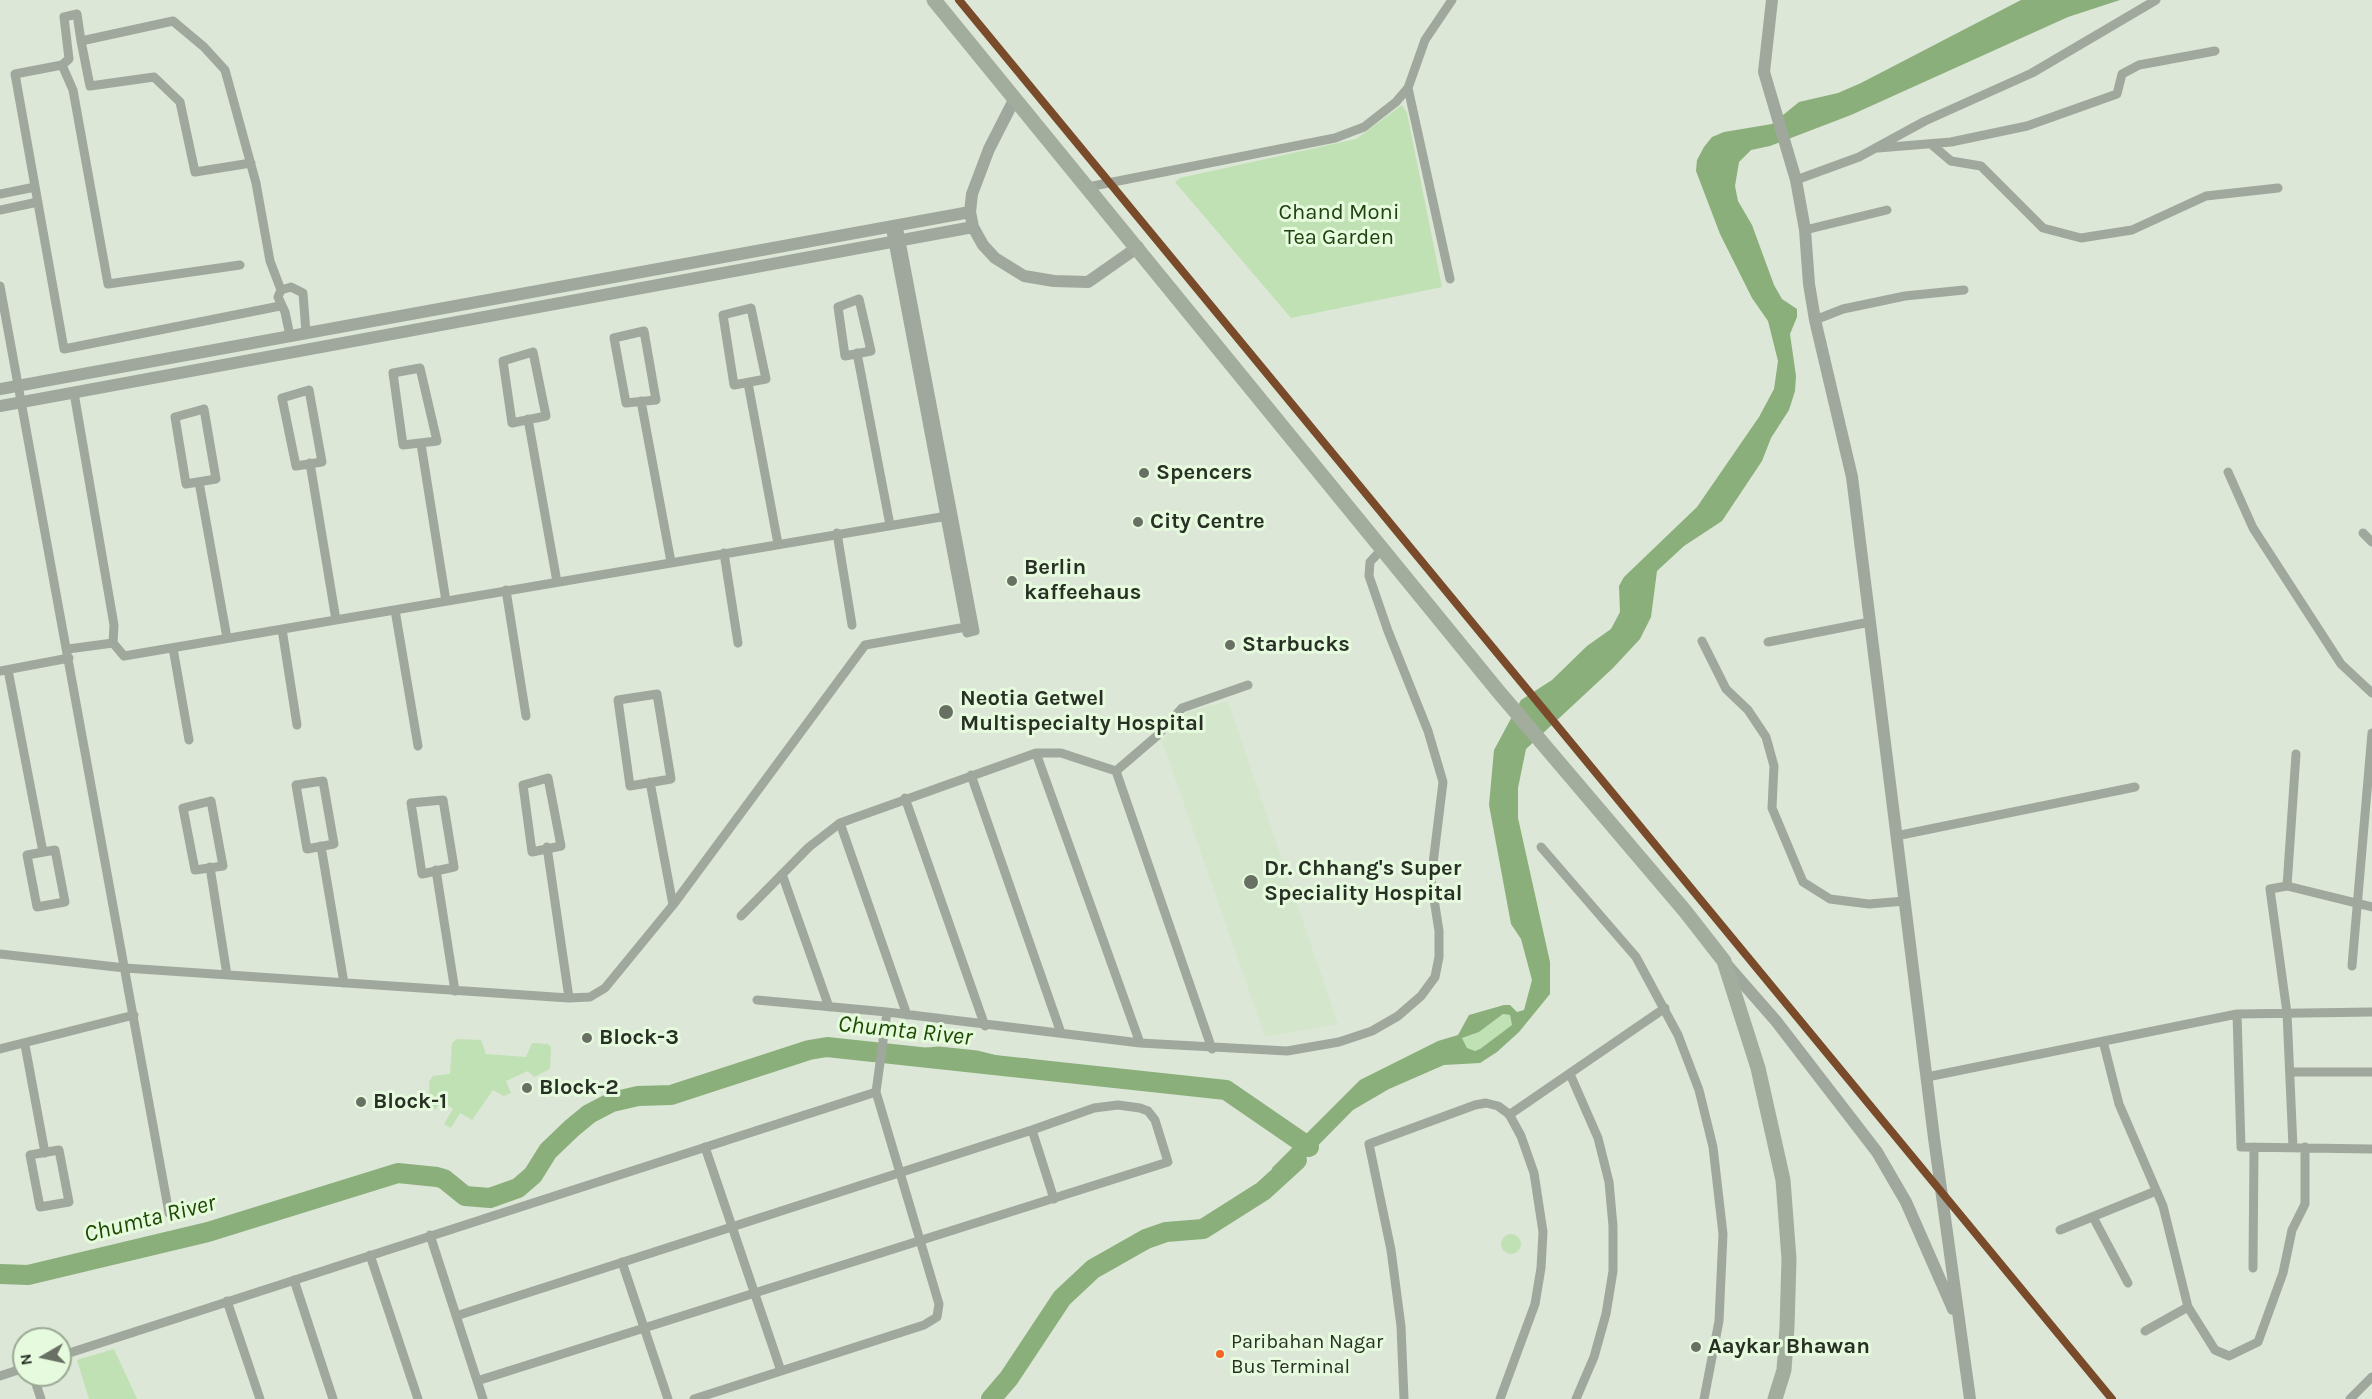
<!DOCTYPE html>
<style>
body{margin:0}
#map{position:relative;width:2372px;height:1399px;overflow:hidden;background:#dce7d7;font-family:Karla,sans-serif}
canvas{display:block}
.north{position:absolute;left:12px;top:1327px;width:60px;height:60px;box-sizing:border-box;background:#e6fade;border:2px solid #9aa994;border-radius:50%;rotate:261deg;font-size:16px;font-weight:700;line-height:24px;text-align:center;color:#283025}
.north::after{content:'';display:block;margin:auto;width:21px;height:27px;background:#677063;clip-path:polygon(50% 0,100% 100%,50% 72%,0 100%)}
</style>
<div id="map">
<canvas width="2372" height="1399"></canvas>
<div class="north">N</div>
</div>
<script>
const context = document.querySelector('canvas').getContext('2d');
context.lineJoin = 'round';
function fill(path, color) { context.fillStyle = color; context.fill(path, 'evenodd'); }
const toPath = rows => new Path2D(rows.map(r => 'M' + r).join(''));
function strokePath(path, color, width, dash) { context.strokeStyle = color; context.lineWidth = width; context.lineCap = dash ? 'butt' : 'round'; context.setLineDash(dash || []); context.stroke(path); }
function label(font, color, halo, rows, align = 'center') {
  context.font = font + ' Karla,sans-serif'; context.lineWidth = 6; context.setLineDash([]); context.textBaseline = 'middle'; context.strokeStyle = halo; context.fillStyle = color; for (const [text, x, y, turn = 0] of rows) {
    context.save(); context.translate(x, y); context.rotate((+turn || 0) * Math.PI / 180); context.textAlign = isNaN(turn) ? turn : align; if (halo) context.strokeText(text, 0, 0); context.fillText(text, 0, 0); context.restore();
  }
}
fill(toPath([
 [1228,701,1338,1024,1265,1037,1162,741,1187,712]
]), '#d4e7cd');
fill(toPath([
 [1402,105,1407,113,1442,287,1291,318,1175,182,1180,178,1356,139],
 [1503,1014,1510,1015,1512,1025,1480,1049,1475,1051,1467,1048,1462,1038,1479,1032],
 [457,1039,481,1040,486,1054,526,1057,532,1043,548,1044,551,1047,550,1069,534,1077,528,1071,506,1081,511,1093,504,1096,493,1090,472,1120,460,1113,451,1128,444,1124,453,1109,441,1101,435,1110,430,1106,429,1082,433,1076,450,1074,452,1043],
 '1501 1244a10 10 0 1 1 20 0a10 10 0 1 1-20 0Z',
 [114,1349,137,1399,89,1399,77,1360]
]), '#c0e1b3');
fill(toPath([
 [2021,0,2120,0,2068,17,1851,115,1770,146,1751,150,1739,162,1735,186,1738,201,1752,225,1774,285,1782,299,1797,309,1797,317,1790,334,1796,376,1795,391,1789,410,1771,438,1762,461,1722,521,1684,546,1657,571,1651,617,1640,639,1613,668,1526,749,1518,788,1518,818,1550,962,1550,994,1519,1032,1497,1052,1480,1063,1444,1065,1389,1089,1353,1110,1281,1183,1272,1168,1360,1080,1438,1041,1458,1035,1469,1015,1504,1005,1510,1005,1517,1012,1524,1010,1532,980,1521,939,1511,924,1489,805,1494,750,1521,700,1552,680,1587,646,1611,629,1620,612,1619,586,1624,577,1697,507,1759,417,1774,389,1778,361,1768,321,1752,298,1720,234,1696,171,1697,160,1704,147,1712,137,1724,132,1772,124,1799,102,1838,93,1861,83],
 [1503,1014,1510,1015,1512,1025,1480,1049,1475,1051,1467,1048,1462,1038,1479,1032]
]), '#8aaf7b');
strokePath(toPath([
 [911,1055,927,1049,939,1048,977,1052,1005,1059,1028,1060,1041,1072]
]), '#8aaf7b', 3);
strokePath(toPath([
 [0,1274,28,1275,208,1232,398,1173,437,1177,444,1179,465,1196,490,1198,518,1188,533,1175,548,1151,572,1128,589,1114,612,1102,638,1096,671,1095,809,1050,827,1047,1226,1090,1309,1147],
 [991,1399,1009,1378,1062,1298,1093,1269,1146,1239,1166,1232,1203,1229,1263,1191,1297,1160]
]), '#8aaf7b', 20);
strokePath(toPath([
 [81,41,90,86,154,77,180,102,195,172,251,163],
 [62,65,73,90,108,284,240,265],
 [1408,88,1450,279],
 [1931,144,1951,161,1981,166,2043,228,2081,238,2132,230,2206,196,2278,188],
 [1878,148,1951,142,2027,126,2117,94,2122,74,2139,65,2215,51],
 [1796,180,1859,157,1925,121,2032,73,2156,0],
 [1088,187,1335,138,1364,127,1396,102,1408,88,1425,40,1452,0],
 [0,194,35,187],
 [0,210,38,202],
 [890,226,967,633,975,631,968,594,898,225],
 [1805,230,1887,210],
 [0,286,169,1213],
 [281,290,291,287,303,293,306,333],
 [859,299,871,351,845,356,838,307,859,299],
 [280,306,64,349,15,74,62,65,69,59,64,17,77,14,81,41,173,21,204,47,225,70,256,183,270,261,281,290,278,297,285,312,290,336],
 [751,308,766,379,734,385,723,315,751,308],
 [1815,320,1843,309,1905,296,1964,290],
 [644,331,656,400,626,403,614,338,644,331],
 [533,352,546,416,512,423,503,361,533,352],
 [857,353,890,525],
 [420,368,437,441,403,445,393,373,420,368],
 [748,383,778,544],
 [309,390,322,462,296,466,282,398,309,390],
 [74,393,114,625,113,643],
 [641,401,671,562],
 [204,409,216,479,186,484,175,417,204,409],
 [528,419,557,582],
 [421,444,446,601],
 [310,463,336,620],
 [2228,472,2253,528,2341,664,2372,693],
 [199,482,227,638],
 [837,533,852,625],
 [2363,533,2372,542],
 [724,553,738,643],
 [506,590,526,716],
 [395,610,418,746],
 [282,629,297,725],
 [1702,641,1726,689,1748,710,1766,737,1774,766,1772,808,1803,882,1830,899,1869,904,1905,901],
 [1768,642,1870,622],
 [173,648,189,740],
 [68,649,113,643,124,656,953,515],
 [8,670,43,852],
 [0,671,69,658],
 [657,694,671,779,630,786,618,700,657,694],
 [1036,753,1140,1043],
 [1116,771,1212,1049],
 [1116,771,1158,735,1182,708,1248,685],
 [971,775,1061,1033],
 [548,778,561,846,532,852,523,785,548,778],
 [323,781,334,844,307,849,296,785,323,781],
 [650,782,673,905],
 [905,798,985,1026],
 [443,800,454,867,422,874,411,803,443,800],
 [211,801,223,866,195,870,183,808,211,801],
 [840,823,907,1015],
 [1896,836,2135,787],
 [321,846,344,983],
 [547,847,569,998],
 [1541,847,1636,957,1678,1035,1699,1090,1713,1147,1723,1234,1719,1321,1704,1399],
 [55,850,65,902,37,907,27,855,55,850],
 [210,867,227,975],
 [436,870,455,991],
 [782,874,829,1007],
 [2287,886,2296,754],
 [741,916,809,847,840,823,1036,753,1061,753,1116,771],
 [0,954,125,968,569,998,590,997,605,988,673,905,865,645,966,627],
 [2352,966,2372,733],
 [757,1000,887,1012,1140,1043,1287,1051,1339,1042,1372,1031,1398,1016,1421,996,1435,977,1439,957,1439,931,1431,880,1443,782,1428,731,1388,631,1369,576,1370,562,1383,548],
 [2237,1014,2241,1147,2372,1149],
 [2103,1041,2119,1104,2163,1206,2188,1307,2215,1350,2229,1356,2258,1342,2283,1273,2292,1230,2305,1204,2305,1147],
 [25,1045,45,1153],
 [0,1049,134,1015],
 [2290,1072,2372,1072],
 [1570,1074,1598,1138,1609,1182,1613,1226,1613,1271,1606,1314,1594,1357,1576,1399],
 [1927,1077,2237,1014,2372,1012],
 [1509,1115,1665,1008],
 [1032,1130,1054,1199],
 [705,1147,781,1371],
 [2293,1147,2287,1013,2270,889,2287,886,2372,907],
 [59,1150,69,1202,40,1207,30,1155,59,1150],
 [2093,1217,2128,1283],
 [2060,1230,2156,1191],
 [430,1235,483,1399],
 [370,1255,418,1399],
 [622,1262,668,1399],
 [2253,1268,2254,1147],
 [294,1280,333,1399],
 [227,1301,260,1399],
 [456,1316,1032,1130,1094,1108,1118,1105,1140,1108,1148,1111,1155,1120,1168,1162,477,1381],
 [2145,1331,2188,1307],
 [60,1356,876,1092],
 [33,1375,41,1399],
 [0,1376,24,1368],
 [694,1399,924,1325,937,1317,939,1304,876,1092,887,1012],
 [1404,1399,1401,1326,1391,1250,1369,1144,1475,1105,1486,1103,1498,1106,1509,1114,1521,1136,1534,1173,1543,1232,1541,1268,1535,1304,1500,1399],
 [2350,1399,2372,1377]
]), '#a0a89d', 9);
strokePath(toPath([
 [1772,0,1764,72,1796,180,1805,230,1809,284,1815,320,1852,477,1934,1138,1970,1399],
 [1015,98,989,149,972,194,970,212,973,227,983,245,995,258,1024,276,1054,281,1088,282,1138,247],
 [0,389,970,212],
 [0,406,973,227],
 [1727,965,1776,1021,1877,1152,1906,1202,1953,1309]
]), '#a0a89d', 12);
strokePath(toPath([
 [934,0,1498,691,1685,911,1724,961,1758,1068,1783,1180,1789,1259,1787,1327,1784,1370,1775,1399]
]), '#a2ad9e', 15);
strokePath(toPath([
 [959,0,2112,1399]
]), '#7a4b2a', 8);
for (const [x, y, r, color] of [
 [1144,473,6,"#677063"],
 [1138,522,6,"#677063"],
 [1012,581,6,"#677063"],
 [1230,645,6,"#677063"],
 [946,712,8,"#677063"],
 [1251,882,8,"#677063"],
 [587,1038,6,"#677063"],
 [527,1088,6,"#677063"],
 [361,1102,6,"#677063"],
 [1696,1347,6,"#677063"],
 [1220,1354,5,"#f26522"]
]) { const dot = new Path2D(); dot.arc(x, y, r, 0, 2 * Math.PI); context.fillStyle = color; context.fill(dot); strokePath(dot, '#e6fade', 2); }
label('20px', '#283025', '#e6fade', [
 ["Paribahan Nagar",1231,1342],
 ["Bus Terminal",1231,1367]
], 'left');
label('22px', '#204110', '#e6fade', [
 ["Chand Moni",1339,213],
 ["Tea Garden",1339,238]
]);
label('bold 22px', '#283025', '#e6fade', [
 ["Spencers",1156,473],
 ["City Centre",1150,522],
 ["Berlin",1024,568],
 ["kaffeehaus",1024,593],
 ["Starbucks",1242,645],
 ["Neotia Getwel",960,699],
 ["Multispecialty Hospital",960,724],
 ["Dr. Chhang's Super",1264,869],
 ["Speciality Hospital",1264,894],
 ["Block-3",599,1038],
 ["Block-2",539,1088],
 ["Block-1",373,1102],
 ["Aaykar Bhawan",1708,1347]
], 'left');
label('italic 24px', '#1c4a00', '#e6fade', [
 ["Chumta River",905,1031,6],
 ["Chumta River",150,1219,-14]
]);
</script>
